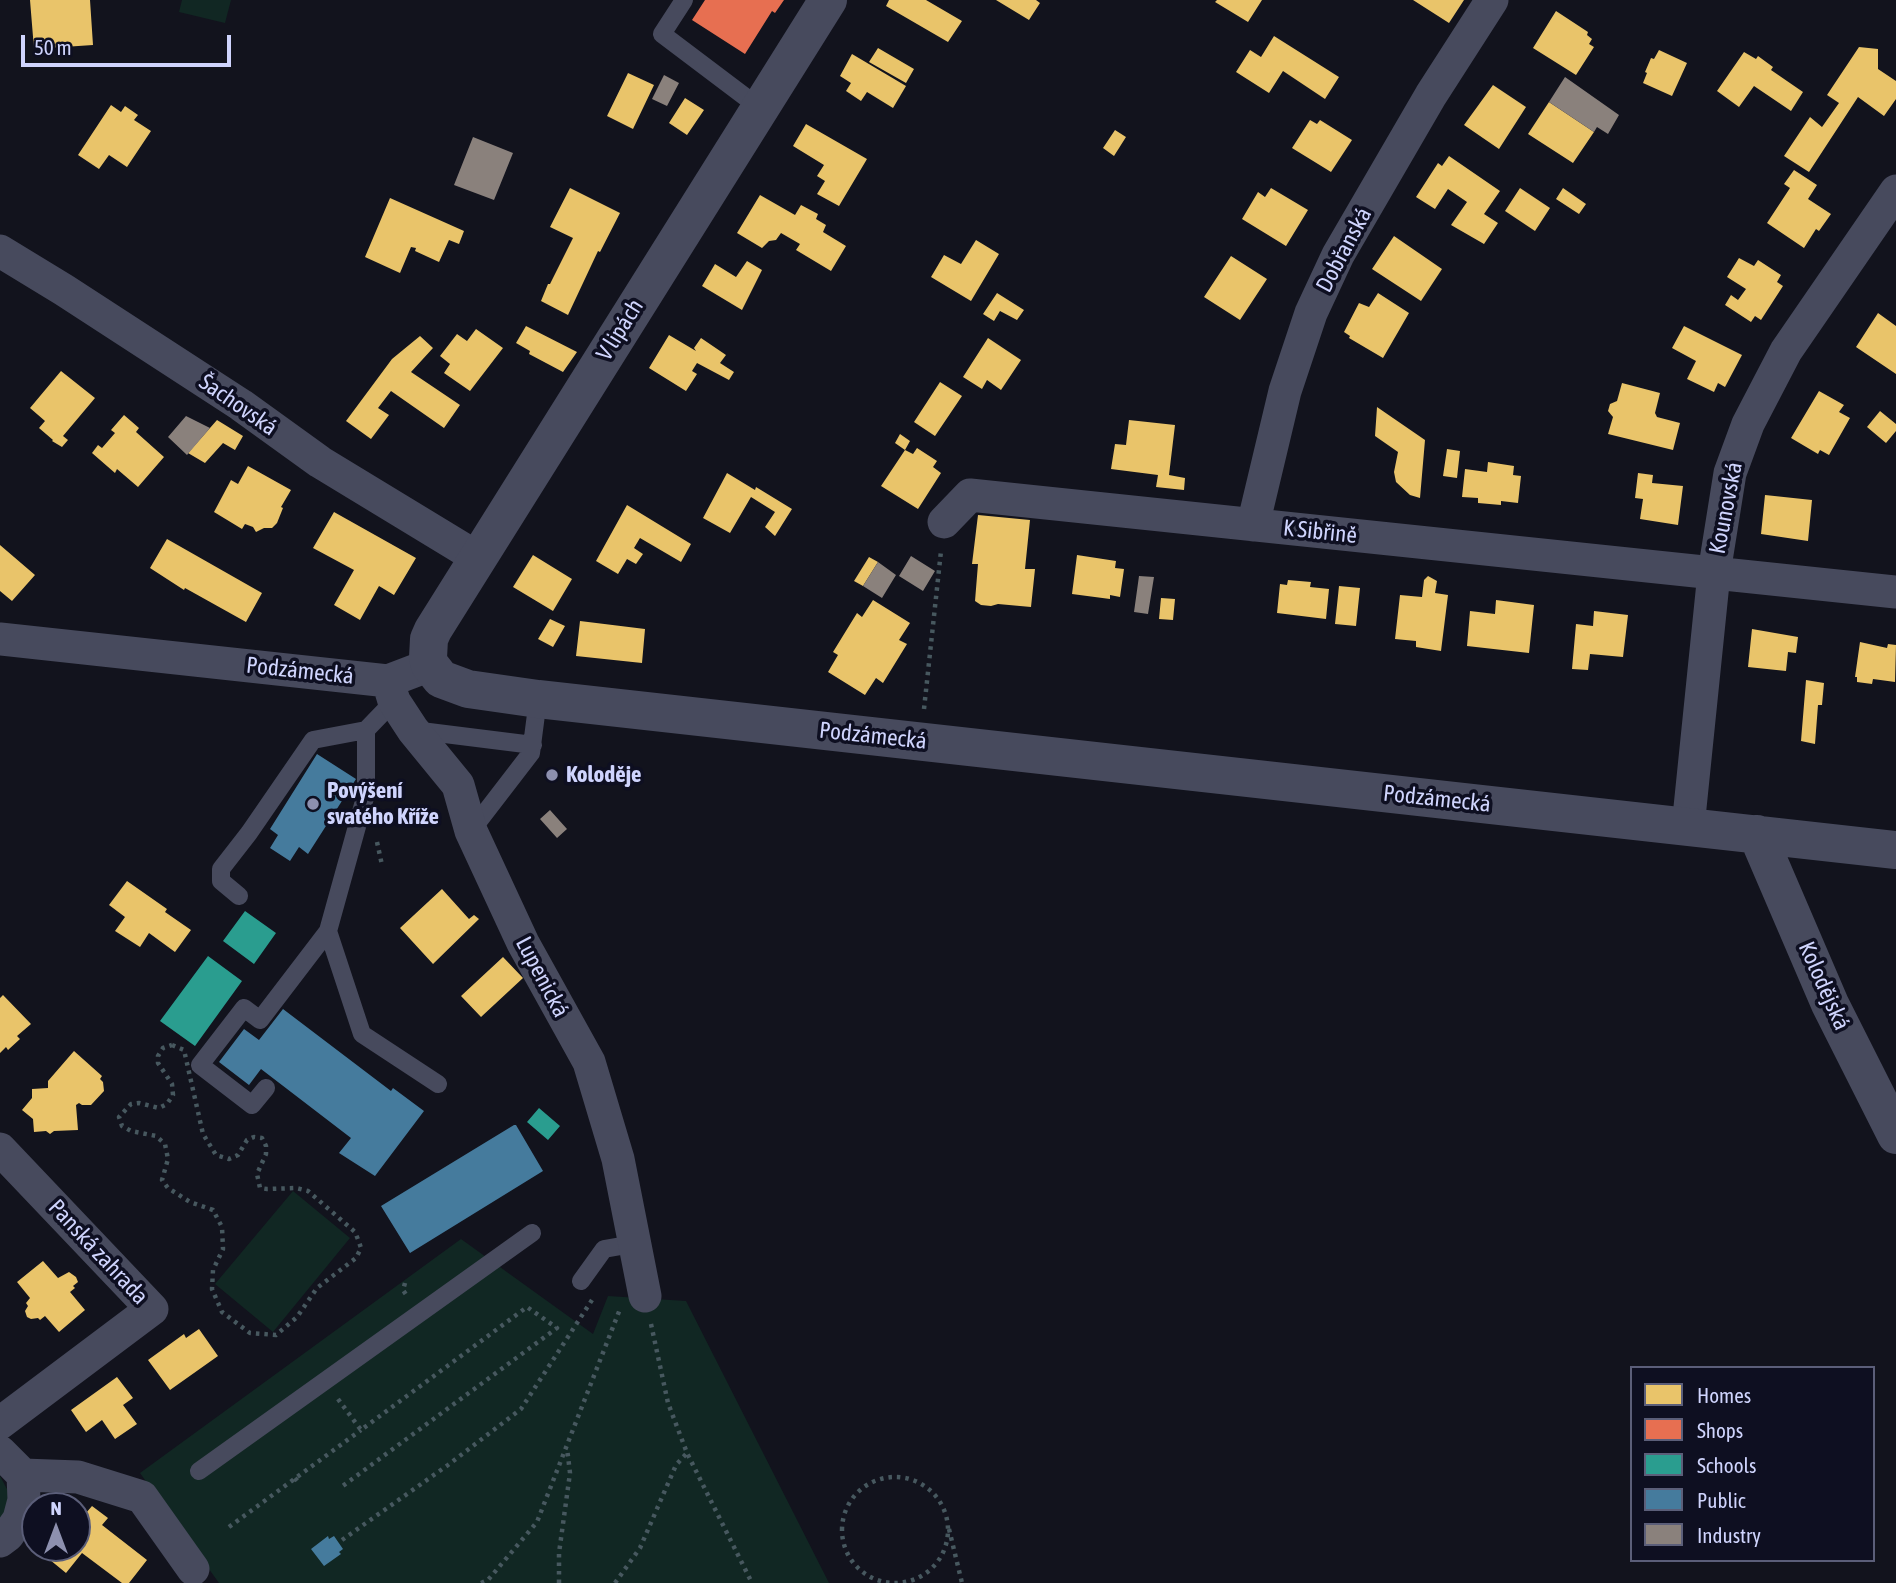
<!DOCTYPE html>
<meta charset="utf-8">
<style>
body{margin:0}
#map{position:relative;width:1896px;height:1583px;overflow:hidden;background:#12131d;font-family:"Asap Condensed",sans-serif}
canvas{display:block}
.legend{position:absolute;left:1630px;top:1366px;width:245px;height:196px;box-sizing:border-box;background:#0e0f21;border:2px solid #5b5e79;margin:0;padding:9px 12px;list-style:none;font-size:21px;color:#cfd4fd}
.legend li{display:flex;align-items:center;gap:14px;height:35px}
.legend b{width:35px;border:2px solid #5b5e79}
.north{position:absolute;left:21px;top:1492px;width:70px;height:70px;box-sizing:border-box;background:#0e0f21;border:2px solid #5b5e79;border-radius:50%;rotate:0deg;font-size:19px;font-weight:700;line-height:28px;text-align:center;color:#cfd4fd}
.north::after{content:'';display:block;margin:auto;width:24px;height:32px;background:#8d90af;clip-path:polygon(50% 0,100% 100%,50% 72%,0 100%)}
.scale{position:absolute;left:21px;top:35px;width:210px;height:32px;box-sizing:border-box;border:4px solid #cfd4fd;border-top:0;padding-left:9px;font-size:21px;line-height:24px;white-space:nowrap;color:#cfd4fd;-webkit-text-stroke:5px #0e0f21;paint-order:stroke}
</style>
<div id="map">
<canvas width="1896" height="1583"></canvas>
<ul class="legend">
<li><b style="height:19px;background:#e9c46a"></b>Homes</li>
<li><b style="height:19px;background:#e76f51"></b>Shops</li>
<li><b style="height:19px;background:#2a9d8f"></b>Schools</li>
<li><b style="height:19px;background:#457b9d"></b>Public</li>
<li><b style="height:19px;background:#8a817c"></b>Industry</li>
</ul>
<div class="north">N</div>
<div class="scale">50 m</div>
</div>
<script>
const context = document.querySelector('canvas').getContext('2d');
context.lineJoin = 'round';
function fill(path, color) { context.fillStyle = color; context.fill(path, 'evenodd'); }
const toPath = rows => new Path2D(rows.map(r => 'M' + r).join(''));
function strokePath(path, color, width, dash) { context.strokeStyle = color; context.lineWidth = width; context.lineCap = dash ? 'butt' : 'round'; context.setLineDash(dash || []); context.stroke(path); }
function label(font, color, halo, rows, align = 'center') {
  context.font = font + ' "Asap Condensed",sans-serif'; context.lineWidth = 7; context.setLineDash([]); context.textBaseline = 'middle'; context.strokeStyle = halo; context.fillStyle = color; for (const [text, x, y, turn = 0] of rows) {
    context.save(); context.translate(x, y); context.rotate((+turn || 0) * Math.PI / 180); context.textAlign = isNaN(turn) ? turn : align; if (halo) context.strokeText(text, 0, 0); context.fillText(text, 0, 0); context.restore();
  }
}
fill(toPath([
 [182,0,231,0,225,23,179,12],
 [293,1191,350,1238,273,1332,215,1284],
 [461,1239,593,1334,608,1296,686,1301,829,1583,219,1583,140,1473],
 [0,1476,8,1491,9,1504,0,1522]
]), '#112723');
fill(toPath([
 [30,0,90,0,93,45,34,49],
 [889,0,926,0,962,21,948,42,886,6],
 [996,0,1036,0,1040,3,1029,20],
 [1217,0,1262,0,1248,22,1215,2],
 [1413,0,1464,0,1449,23],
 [1556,11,1588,32,1587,35,1592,39,1589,44,1594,47,1576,75,1533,48],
 [1274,36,1339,77,1325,99,1283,71,1269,93,1236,72,1250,50,1261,57],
 [1859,47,1878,49,1878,69,1896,81,1896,99,1884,116,1858,97,1809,172,1784,156,1810,117,1822,127,1839,103,1827,95],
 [878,48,914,69,906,83,869,62],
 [1659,50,1687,63,1672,96,1643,83,1647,73,1645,72,1651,58,1654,59],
 [1744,52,1756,59,1758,56,1773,67,1771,70,1803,92,1791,111,1754,86,1739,107,1717,91],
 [852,54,906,86,893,108,867,92,861,101,846,91,851,83,840,76],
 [628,73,654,85,633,129,607,116],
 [1493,85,1526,107,1499,149,1464,125],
 [685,98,704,110,687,135,669,123],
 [1549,102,1594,132,1573,163,1528,134],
 [111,105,121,112,125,106,138,115,134,120,151,131,127,167,109,155,99,169,78,155],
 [1310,120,1317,124,1320,120,1352,140,1331,172,1292,148],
 [806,124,867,159,839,206,817,194,825,181,817,176,824,165,793,146],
 [1115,130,1126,137,1114,156,1103,148],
 [1449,156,1500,191,1484,214,1498,223,1484,244,1451,225,1467,202,1448,189,1435,209,1416,197,1438,163,1442,166],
 [1794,170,1817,185,1808,199,1831,214,1819,231,1816,229,1804,248,1767,223,1790,188,1784,184],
 [570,188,620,213,600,252,598,251,568,315,541,301,548,284,550,284,573,238,550,227],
 [1271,188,1308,210,1286,246,1242,219,1258,192,1265,197],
 [1520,188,1550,208,1535,231,1505,211],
 [1563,188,1586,204,1579,214,1556,199],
 [760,195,795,215,801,205,818,214,816,219,826,225,823,232,846,246,831,271,796,250,800,244,781,233,776,240,769,241,762,248,737,233],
 [390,198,464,231,459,244,449,240,439,262,415,251,416,248,411,247,400,273,365,257],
 [1394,236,1442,269,1421,301,1372,269],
 [976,240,999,254,971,301,931,277,944,255,961,264],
 [1231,256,1267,279,1240,320,1204,297],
 [1739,258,1754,266,1758,260,1781,275,1777,282,1783,286,1761,320,1755,316,1751,322,1725,305,1731,295,1738,300,1746,289,1727,277],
 [747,261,762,270,742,310,702,286,715,264,736,277],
 [997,293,1024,310,1017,320,1000,311,994,321,983,314],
 [1378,293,1409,313,1383,358,1349,338,1350,336,1344,332,1359,303,1369,307],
 [1878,313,1896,326,1896,374,1856,347],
 [526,326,577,352,563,372,529,354,530,351,516,343],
 [1684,326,1742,355,1725,387,1718,383,1714,392,1687,379,1696,361,1672,348],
 [476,329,503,348,470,391,444,373,450,364,440,356,457,334,467,341],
 [669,335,696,351,694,348,701,338,726,355,720,363,734,372,729,380,697,363,692,371,697,374,686,391,649,368],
 [420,336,433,348,411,372,460,405,444,428,391,391,378,408,389,415,371,439,346,421,392,359],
 [988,338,1021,360,1001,390,987,380,982,389,963,377],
 [61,371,95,398,63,436,68,440,62,447,52,441,53,440,39,428,45,421,30,408],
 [940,382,962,396,935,436,914,422],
 [1622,383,1660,393,1655,413,1657,417,1680,423,1673,450,1608,434,1613,417,1608,411,1610,404,1617,401],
 [1819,391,1844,405,1839,412,1850,418,1829,455,1820,450,1818,454,1791,438],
 [1377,407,1425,440,1420,498,1410,495,1396,482,1394,472,1398,452,1375,436],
 [1880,411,1896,424,1896,431,1886,443,1867,427],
 [124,415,139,428,136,432,164,457,138,487,117,469,115,473,92,453,98,445,102,448,115,433,111,430],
 [217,420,243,436,235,450,223,443,205,463,188,453],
 [1129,420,1175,425,1169,475,1185,478,1184,490,1156,487,1158,475,1111,469,1115,444,1126,445],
 [900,434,910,441,905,450,895,443],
 [917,448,937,461,933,467,941,473,918,509,881,486,905,450,913,454],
 [1447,449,1460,451,1457,478,1443,476],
 [1488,462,1514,466,1513,475,1521,476,1518,503,1501,501,1501,505,1478,503,1478,498,1462,497,1465,469,1487,472],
 [248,466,291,490,281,507,283,508,277,523,272,528,264,528,256,532,253,527,245,524,242,529,214,512,231,480,238,484],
 [727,473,755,490,756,487,792,509,775,536,765,527,775,512,751,497,730,533,703,518],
 [1638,473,1653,475,1652,483,1683,486,1678,525,1640,519,1643,499,1635,498],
 [1765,495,1812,500,1808,541,1761,534],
 [627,505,691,544,681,562,640,538,634,548,643,554,636,564,627,559,618,574,596,561],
 [334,512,416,558,394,595,379,586,360,620,334,605,354,570,313,548],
 [978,515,1030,520,1025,569,1035,569,1031,607,998,604,991,606,981,605,975,601,978,564,972,564],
 [167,539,262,593,246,622,185,588,184,590,150,568],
 [0,545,35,575,12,601,0,591],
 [533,555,572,579,553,611,513,587],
 [1077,555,1116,561,1115,568,1124,569,1120,597,1110,595,1110,599,1072,594],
 [869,557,878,562,863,586,854,581],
 [1428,576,1437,581,1435,593,1448,595,1441,651,1416,647,1416,641,1395,639,1400,595,1422,597,1424,580],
 [1288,580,1311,582,1310,587,1329,589,1326,619,1277,613,1280,584,1287,585],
 [1339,586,1360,588,1356,626,1335,624],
 [1161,598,1175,599,1173,620,1159,619],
 [873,600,910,623,899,640,907,644,883,683,876,678,865,695,828,672,838,655,833,652,857,613,862,617],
 [1496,600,1534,605,1529,653,1467,646,1470,611,1495,614],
 [1594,611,1628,615,1623,657,1590,654,1588,670,1572,669,1576,624,1593,626],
 [550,619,565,626,553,647,538,639],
 [580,621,645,629,642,663,576,656],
 [1752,629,1798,637,1796,653,1788,652,1786,671,1748,667],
 [1860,642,1887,648,1888,644,1896,645,1895,682,1873,679,1872,684,1857,682,1857,677,1855,677],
 [1806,680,1824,683,1822,705,1818,705,1815,744,1801,741],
 [127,881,167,909,165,912,191,930,175,952,149,933,140,947,115,931,125,917,109,905],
 [442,889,469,919,474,915,479,919,433,964,400,928],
 [503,957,523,978,481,1017,461,996],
 [3,995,31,1024,17,1036,20,1039,8,1050,6,1047,0,1053,0,998],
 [74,1051,102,1076,100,1079,103,1082,104,1091,91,1105,82,1105,79,1103,76,1105,78,1130,54,1131,50,1134,46,1131,34,1132,33,1119,22,1110,32,1098,32,1089,48,1088,48,1081],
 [43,1261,58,1278,69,1272,76,1277,78,1282,73,1286,75,1288,70,1292,85,1310,59,1332,45,1316,40,1320,38,1318,31,1319,27,1317,25,1311,28,1306,26,1303,30,1298,17,1282],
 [199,1329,218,1356,170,1390,148,1360,184,1334,186,1338],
 [117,1377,133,1398,123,1405,137,1424,115,1439,102,1420,86,1432,71,1410],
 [77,1506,86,1513,92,1506,108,1518,102,1525,147,1560,129,1583,122,1583,82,1553,66,1573,44,1555,49,1548,77,1548]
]), '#e9c46a');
fill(toPath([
 [705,0,784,0,775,13,772,11,745,54,692,20]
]), '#e76f51');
fill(toPath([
 [245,911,276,933,254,964,223,941],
 [208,956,242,981,195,1046,160,1021],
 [539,1108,560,1126,548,1140,527,1122]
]), '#2a9d8f');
fill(toPath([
 [317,754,356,779,308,854,299,847,290,861,270,848,278,835,270,829],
 [283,1009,391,1091,393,1088,424,1111,375,1176,339,1153,351,1138,261,1069,249,1085,219,1062,244,1029,259,1040],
 [514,1125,516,1125,543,1171,410,1253,381,1206],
 [328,1536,329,1539,334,1536,343,1549,339,1552,341,1554,324,1566,311,1549]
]), '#457b9d');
fill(toPath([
 [664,75,679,83,667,106,652,99],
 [1565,77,1619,115,1608,134,1597,127,1594,132,1549,102],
 [473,137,513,153,494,200,454,185],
 [186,416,210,428,187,455,168,437],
 [911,556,935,571,923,591,899,576],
 [878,562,896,575,882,598,863,586],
 [1139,576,1154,577,1148,614,1134,612],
 [550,810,567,829,557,838,540,819]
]), '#8a817c');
strokePath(toPath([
 [924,709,941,551],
 [377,842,382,865],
 [172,1045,184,1050,203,1134,216,1155,229,1159,238,1155,247,1140,254,1137,262,1138,266,1146,266,1154,257,1174,260,1188,267,1189,296,1188,308,1191,355,1232,359,1242,361,1248,356,1258,317,1288,297,1317,276,1335,250,1333,222,1312,212,1289,213,1270,223,1249,222,1227,213,1210,190,1202,168,1188,162,1180,168,1159,165,1144,156,1136,131,1131,122,1126,119,1117,131,1104,139,1103,159,1108,167,1104,173,1095,172,1084,158,1063,158,1056,163,1048,172,1045],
 [405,1283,403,1290,407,1296],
 [651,1324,668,1403,687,1453,752,1583],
 [338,1399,361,1430,527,1307,557,1328,340,1488],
 '842 1530a53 53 0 1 1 106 0a53 53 0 1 1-106 0Z',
 [295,1478,300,1484],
 [229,1527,361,1430],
 [949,1529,962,1583],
 [342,1540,448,1465,521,1409,592,1300],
 [481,1583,488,1580,537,1522,620,1309],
 [559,1583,559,1553,570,1473,567,1448],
 [615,1583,640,1548,676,1465,687,1453]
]), '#47585f', 4.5, [3.5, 5]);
strokePath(toPath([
 [684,0,662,34,760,108],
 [413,730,533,745],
 [471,831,531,753,538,699],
 [239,896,221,881,221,869,249,833,313,740,366,730],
 [328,931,362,1034,438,1084],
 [266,1088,252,1105,200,1065,244,1008,260,1020,328,931,366,794,366,730,394,701],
 [581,1281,604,1249,627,1245,633,1239],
 [199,1471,532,1233]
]), '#474a5d', 18);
strokePath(toPath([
 [0,251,64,290,241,405,320,462,478,558],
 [944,522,970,495,1896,592],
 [1253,525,1285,391,1311,313,1338,255,1431,95,1492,0],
 [0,639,388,681,430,665],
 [388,681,394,701,413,730,458,785,471,831,523,943,589,1062,618,1159,645,1296],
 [1688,827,1714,573,1730,473,1748,424,1786,351,1896,191],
 [0,1149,152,1309,0,1423],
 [0,1452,23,1475,78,1477,142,1497,193,1569],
 [0,1541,8,1535,19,1519,24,1500,23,1475]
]), '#474a5d', 33);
strokePath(toPath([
 [828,0,433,630,429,639,428,658,430,665,441,679,468,689,538,699,1896,850],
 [1757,834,1830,1004,1896,1135]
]), '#474a5d', 38);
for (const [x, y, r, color] of [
 [552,775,7,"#8d90af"],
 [313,804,7,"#8d90af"]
]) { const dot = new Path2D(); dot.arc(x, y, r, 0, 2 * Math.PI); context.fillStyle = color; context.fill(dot); strokePath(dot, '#0e0f21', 2.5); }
label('23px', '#cfd4fd', '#0e0f21', [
 ["Dobřanská",1344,250,-62],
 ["V lipách",620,330,-58],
 ["Šachovská",238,405,35],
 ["Kounovská",1726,508,-79],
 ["K Sibřině",1320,532,6],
 ["Podzámecká",300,671,6],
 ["Podzámecká",873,736,6],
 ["Podzámecká",1437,799,6],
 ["Lupenická",542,977,62],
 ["Kolodějská",1824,986,66],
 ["Panská zahrada",98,1252,47]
]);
label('bold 23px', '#cfd4fd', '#0e0f21', [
 ["Koloděje",566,775],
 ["Povýšení",327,791],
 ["svatého Kříže",327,817]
], 'left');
</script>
